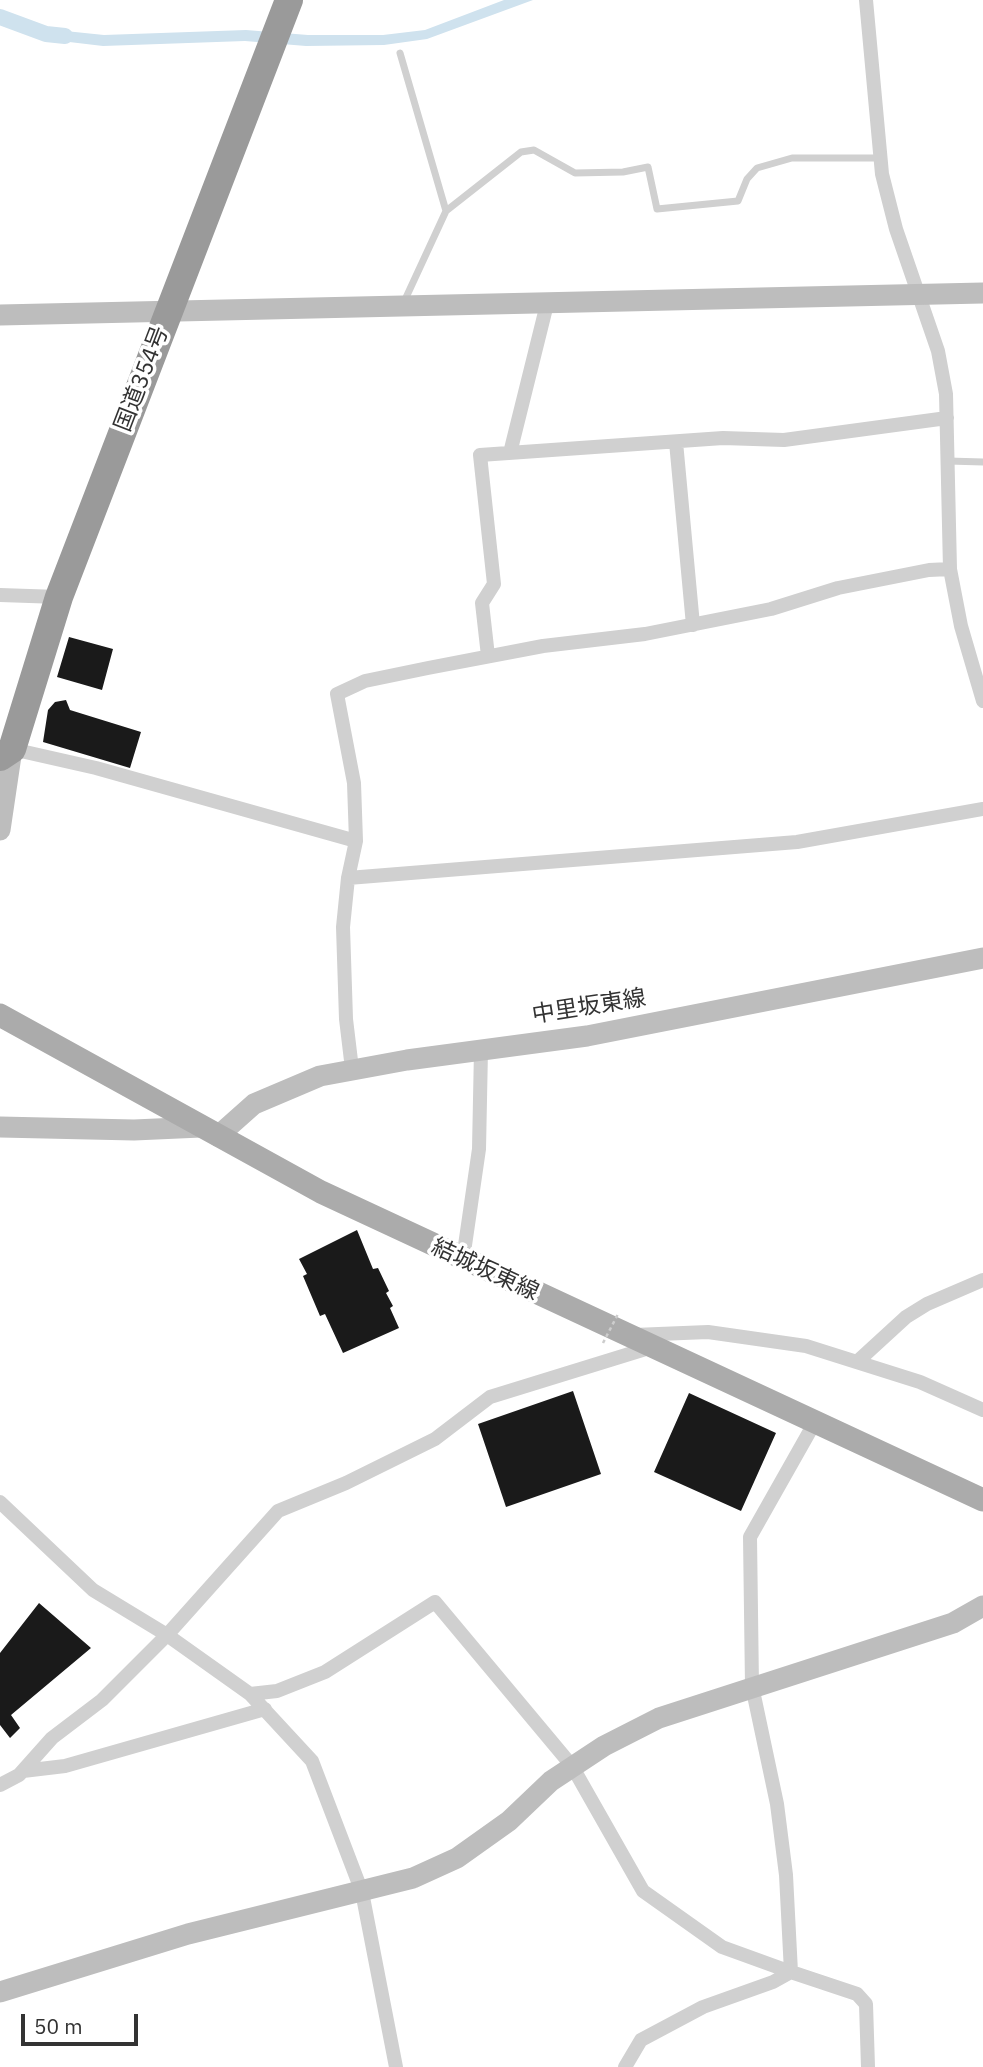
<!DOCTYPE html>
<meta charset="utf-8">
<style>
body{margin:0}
#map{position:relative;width:983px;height:2067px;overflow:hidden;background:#fff;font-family:"IBM Plex Sans",sans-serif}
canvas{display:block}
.scale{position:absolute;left:21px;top:2014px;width:117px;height:32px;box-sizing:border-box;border:4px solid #333;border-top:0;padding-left:9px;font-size:21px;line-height:24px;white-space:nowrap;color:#333;-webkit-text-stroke:5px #fff;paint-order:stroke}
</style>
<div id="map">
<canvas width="983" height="2067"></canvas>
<div class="scale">50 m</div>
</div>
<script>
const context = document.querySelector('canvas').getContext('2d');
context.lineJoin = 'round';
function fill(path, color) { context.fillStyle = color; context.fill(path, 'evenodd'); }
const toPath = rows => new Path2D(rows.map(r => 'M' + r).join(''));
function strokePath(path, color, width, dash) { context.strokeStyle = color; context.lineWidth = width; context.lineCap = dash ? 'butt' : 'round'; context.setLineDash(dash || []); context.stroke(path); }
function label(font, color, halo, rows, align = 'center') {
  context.font = font + ' "IBM Plex Sans","Noto Sans JP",sans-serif'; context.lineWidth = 7; context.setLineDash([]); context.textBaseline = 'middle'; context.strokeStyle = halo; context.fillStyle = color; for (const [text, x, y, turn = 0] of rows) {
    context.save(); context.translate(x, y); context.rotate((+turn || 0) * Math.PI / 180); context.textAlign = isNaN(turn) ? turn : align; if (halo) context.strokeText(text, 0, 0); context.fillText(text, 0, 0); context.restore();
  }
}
fill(toPath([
 [504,0,533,0,427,39,384,45,306,46,245,41,103,46,44,39,46,29,104,35,246,30,308,35,383,35,425,30]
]), '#cfe2ee');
strokePath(toPath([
 [0,17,46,34,65,36]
]), '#cfe2ee', 16);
fill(toPath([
 [69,637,113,649,102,690,57,677],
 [66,700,70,710,141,732,130,768,43,742,48,710,55,702],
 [357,1230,373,1269,378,1268,389,1291,386,1293,393,1306,390,1308,399,1328,343,1353,325,1314,320,1316,303,1276,307,1274,299,1259],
 [573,1391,601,1474,506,1507,478,1424],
 [689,1393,776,1433,741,1511,654,1472],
 [39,1603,91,1648,11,1715,20,1728,10,1738,0,1725,0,1653]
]), '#1a1a1a');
strokePath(toPath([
 [400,53,446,211],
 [403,304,446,211,521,152,534,150,575,173,623,172,648,167,657,209,738,201,747,179,757,168,792,158,880,158],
 [948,461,983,462]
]), '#d0d0d0', 7);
strokePath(toPath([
 [866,0,882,174,896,229,938,351,946,394,950,569,961,626,983,701],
 [676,442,693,625],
 [510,453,547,304],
 [0,595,59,597],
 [488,656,482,603,494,584,480,455,723,438,784,440,947,418],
 [12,749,96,768,356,841],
 [348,878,797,842,983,809],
 [352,1069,346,1019,343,927,348,878,356,841,354,783,337,694,365,681,428,668,543,646,645,634,771,609,838,588,929,570,950,569],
 [463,1259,479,1149,481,1050],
 [634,1335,708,1332,806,1346,920,1382,983,1410],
 [858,1361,906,1317,927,1304,983,1280],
 [815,1422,750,1537,752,1686,777,1804,786,1875,791,1972,857,1994,866,2004,868,2067],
 [0,1502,93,1590,167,1635,250,1694,312,1761,362,1892,396,2067],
 [250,1694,277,1691,325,1672,435,1602,572,1766,643,1891,722,1947,791,1972],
 [23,1771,65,1766,265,1709],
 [0,1785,19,1775,52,1738,102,1700,167,1635,278,1511,346,1483,435,1439,490,1397,652,1347],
 [625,2067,641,2040,703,2007,773,1982,791,1972]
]), '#d0d0d0', 14);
strokePath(toPath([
 [0,315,983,293],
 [0,830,12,749],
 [0,1127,134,1130,201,1127],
 [218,1136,254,1104,320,1076,407,1060,587,1036,983,958],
 [0,1992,188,1934,413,1878,457,1858,509,1821,551,1781,604,1746,659,1718,953,1623,983,1606]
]), '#bdbdbd', 21);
strokePath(toPath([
 [0,1015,321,1192,983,1500]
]), '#ababab', 23);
strokePath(toPath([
 [0,757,12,749,59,597,289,0]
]), '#9a9a9a', 28);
strokePath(toPath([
 [603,1343,619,1312]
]), '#cdcdcd', 2.5, [3.5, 3.5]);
label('23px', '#333', '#fff', [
 ["国道354号",142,379,-69],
 ["中里坂東線",589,1007,-9],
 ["結城坂東線",485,1270,25]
]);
</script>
